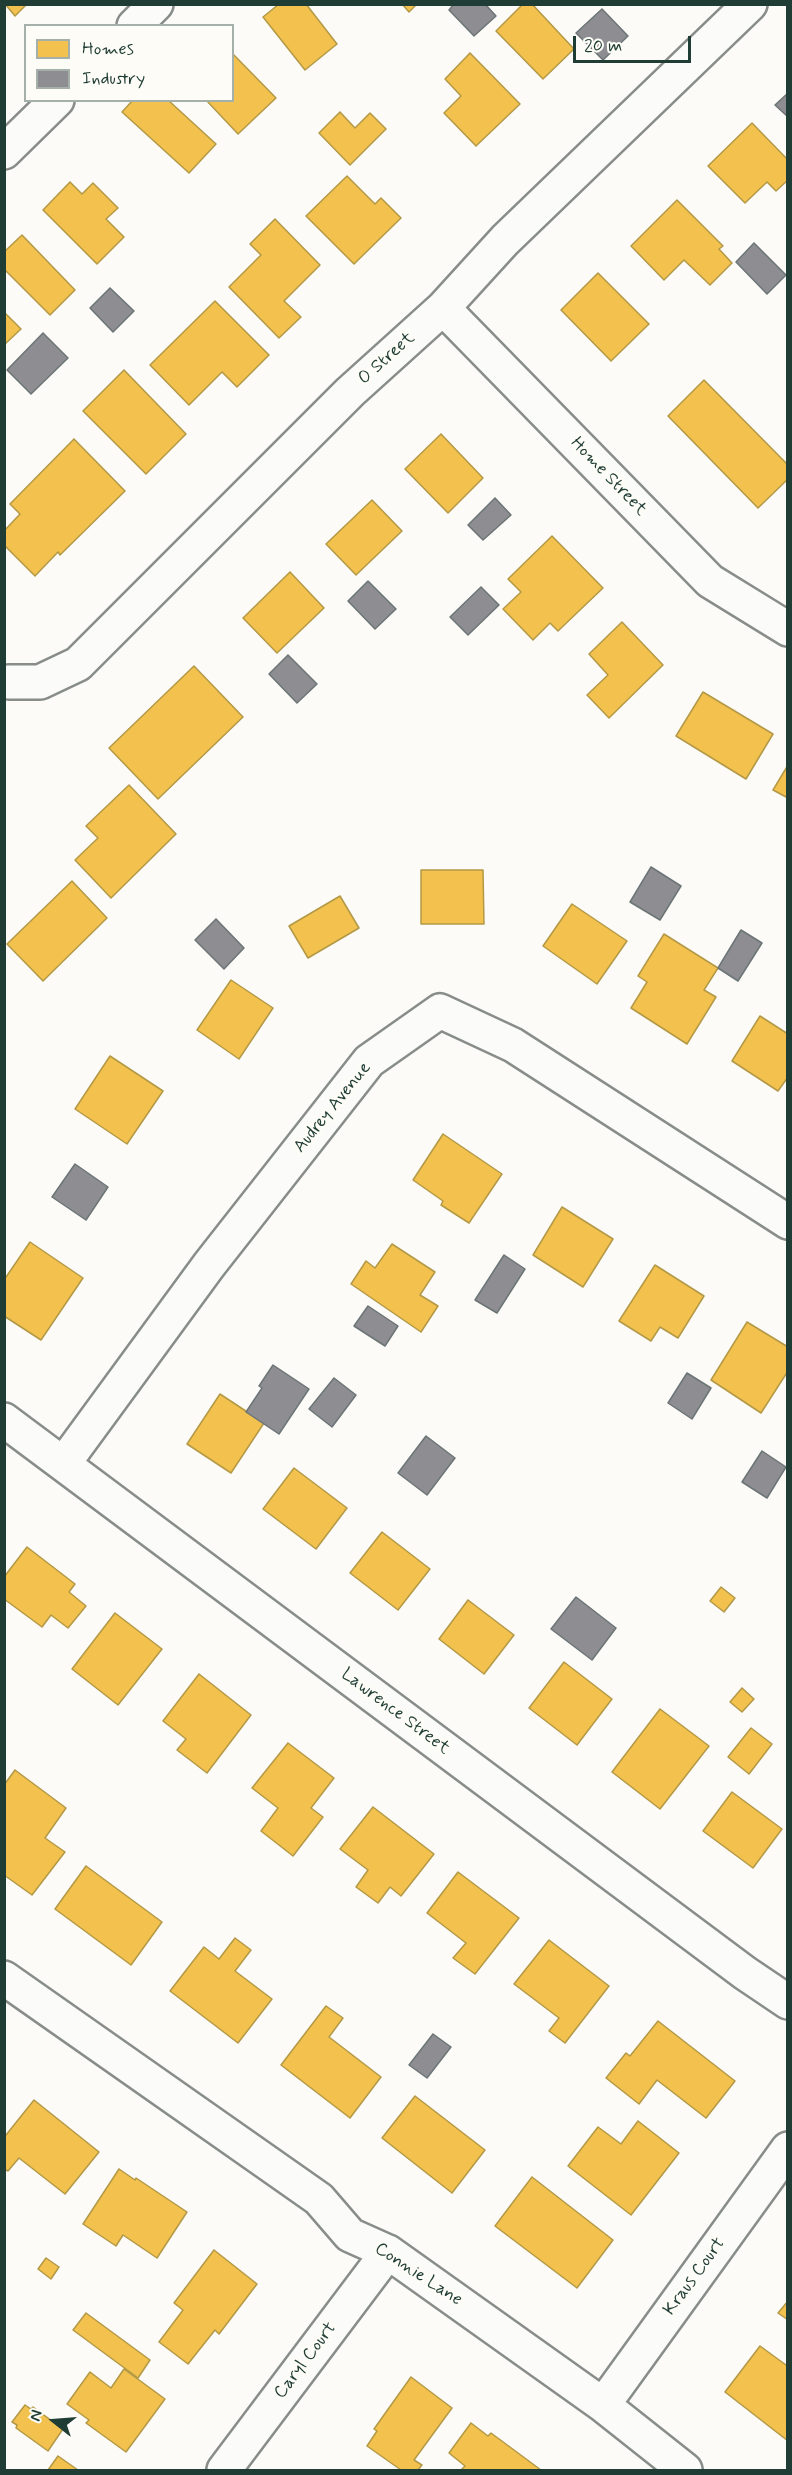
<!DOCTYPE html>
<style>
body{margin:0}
#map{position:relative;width:792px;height:2475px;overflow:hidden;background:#fcfbf8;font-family:Mynerve,sans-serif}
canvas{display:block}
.frame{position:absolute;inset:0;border:6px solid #1f3d34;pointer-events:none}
.legend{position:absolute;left:24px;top:24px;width:210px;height:78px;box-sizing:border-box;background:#fdfcf7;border:2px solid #a4b0a9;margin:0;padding:8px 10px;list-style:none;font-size:18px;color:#1f3d34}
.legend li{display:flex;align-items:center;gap:12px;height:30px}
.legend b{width:30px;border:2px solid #a4b0a9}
.north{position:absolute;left:24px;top:2391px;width:60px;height:60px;-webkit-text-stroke:4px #fdfcf7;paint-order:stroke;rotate:287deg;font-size:16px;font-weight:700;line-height:24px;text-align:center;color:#1f3d34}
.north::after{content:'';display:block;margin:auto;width:21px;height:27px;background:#1f3d34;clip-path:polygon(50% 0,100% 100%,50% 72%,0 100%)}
.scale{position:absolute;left:573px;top:36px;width:118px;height:27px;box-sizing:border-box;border:3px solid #1f3d34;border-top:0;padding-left:8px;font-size:18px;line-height:21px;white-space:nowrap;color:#1f3d34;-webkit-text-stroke:4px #fdfcf7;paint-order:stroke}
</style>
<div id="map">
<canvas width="792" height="2475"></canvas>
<div class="frame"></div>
<ul class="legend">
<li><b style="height:16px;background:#f2c14e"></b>Homes</li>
<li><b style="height:16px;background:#8d8d92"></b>Industry</li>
</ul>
<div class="north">N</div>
<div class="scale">20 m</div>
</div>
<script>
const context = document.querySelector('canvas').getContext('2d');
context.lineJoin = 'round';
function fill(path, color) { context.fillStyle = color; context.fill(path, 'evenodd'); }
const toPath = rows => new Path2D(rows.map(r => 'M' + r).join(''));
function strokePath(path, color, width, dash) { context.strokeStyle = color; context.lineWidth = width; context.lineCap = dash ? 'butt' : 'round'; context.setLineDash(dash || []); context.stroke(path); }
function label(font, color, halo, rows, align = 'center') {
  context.font = font + ' Mynerve,sans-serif'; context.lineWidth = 6; context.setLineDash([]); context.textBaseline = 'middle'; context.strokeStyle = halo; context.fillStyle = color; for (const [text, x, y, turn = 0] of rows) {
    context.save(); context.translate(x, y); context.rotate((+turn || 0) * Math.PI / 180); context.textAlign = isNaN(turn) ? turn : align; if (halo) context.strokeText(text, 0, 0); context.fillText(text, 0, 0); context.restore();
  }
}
const homes = toPath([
 [5,4,27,4,15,16,5,4],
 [279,4,306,4,337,44,305,70,263,17,279,4],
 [402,4,417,4,409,12,402,4],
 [523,4,532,4,574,49,543,79,496,31,523,4],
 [232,53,276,98,238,134,206,100,232,100,232,53],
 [470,53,520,104,476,146,444,113,461,96,445,79,470,53],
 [133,100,168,100,216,144,189,173,122,112,133,100],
 [340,112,355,128,370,113,386,129,350,165,319,133,340,112],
 [752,123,788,160,788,180,776,191,767,182,745,203,708,166,752,123],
 [347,176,375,204,381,198,401,218,354,264,306,216,347,176],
 [70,182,82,194,93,183,118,208,106,219,124,237,97,264,43,210,70,182],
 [677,200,723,246,719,249,732,263,710,285,684,260,664,280,631,246,677,200],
 [275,219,320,265,284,301,301,317,279,338,229,287,261,255,250,244,275,219],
 [22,235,75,290,50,315,4,269,4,252,22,235],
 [598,273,649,324,611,361,561,310,598,273],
 [215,301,269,355,237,387,222,372,189,405,150,365,215,301],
 [4,312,21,329,4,345,4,312],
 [124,370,186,434,146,474,83,411,124,370],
 [704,380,788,465,788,479,758,508,668,416,704,380],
 [441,434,483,478,448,513,405,469,441,434],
 [74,439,125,491,60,555,58,552,35,576,4,545,4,531,20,514,10,504,74,439],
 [372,500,402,531,356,575,326,544,372,500],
 [552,536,603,588,558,631,550,623,533,640,503,609,521,592,508,579,552,536],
 [290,572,324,608,277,653,243,618,290,572],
 [622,622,663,665,609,718,587,695,608,675,589,654,622,622],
 [194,666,243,717,158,799,109,748,194,666],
 [703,692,773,734,746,779,676,736,703,692],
 [788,765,788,798,773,790,788,765],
 [129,785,176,834,111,898,75,860,98,838,86,826,129,785],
 [421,870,483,870,484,924,421,924,421,870],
 [72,881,107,918,43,981,7,944,72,881],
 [340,896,359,928,308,958,289,926,340,896],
 [572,904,627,941,597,984,543,946,572,904],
 [664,934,718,968,704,990,716,997,687,1044,631,1008,647,982,638,976,664,934],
 [231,980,273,1008,239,1059,197,1030,231,980],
 [760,1016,788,1034,788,1077,778,1091,732,1061,760,1016],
 [110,1056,163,1091,127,1144,75,1109,110,1056],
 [443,1134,502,1174,469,1223,441,1205,443,1201,413,1180,443,1134],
 [562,1207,613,1239,583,1287,533,1255,562,1207],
 [30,1242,83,1278,41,1340,4,1316,4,1280,30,1242],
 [392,1244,435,1272,420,1295,438,1306,421,1332,351,1284,366,1261,375,1268,392,1244],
 [655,1265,704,1296,678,1338,660,1327,651,1341,619,1321,655,1265],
 [747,1322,788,1347,788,1371,761,1413,711,1380,747,1322],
 [220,1394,264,1423,231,1473,187,1444,220,1394],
 [294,1468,347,1508,316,1549,263,1509,294,1468],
 [382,1532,430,1569,398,1610,350,1573,382,1532],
 [27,1547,75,1584,69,1592,86,1606,68,1628,51,1615,42,1627,4,1599,4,1577,27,1547],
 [721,1587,735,1598,724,1612,710,1601,721,1587],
 [468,1600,514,1635,484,1674,439,1639,468,1600],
 [115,1613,162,1649,118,1705,72,1669,115,1613],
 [564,1662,612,1699,577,1745,529,1708,564,1662],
 [199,1674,251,1715,207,1773,177,1750,186,1739,163,1721,199,1674],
 [742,1688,754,1699,742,1712,730,1702,742,1688],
 [660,1709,709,1746,660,1809,612,1772,660,1709],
 [751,1728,772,1744,749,1774,728,1757,751,1728],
 [288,1743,334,1778,311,1808,323,1817,293,1856,261,1831,278,1808,252,1788,288,1743],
 [15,1770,66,1808,45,1838,65,1852,32,1895,4,1875,4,1785,15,1770],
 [732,1792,782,1829,753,1868,703,1831,732,1792],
 [373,1807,434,1854,401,1896,390,1887,378,1903,356,1887,368,1870,340,1849,373,1807],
 [86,1866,162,1922,131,1965,55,1909,86,1866],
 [458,1872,519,1918,475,1974,453,1958,466,1943,427,1913,458,1872],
 [235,1938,251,1950,235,1971,272,1999,238,2043,170,1991,204,1947,219,1959,235,1938],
 [549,1940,609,1986,565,2043,549,2031,559,2018,514,1984,549,1940],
 [326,2006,343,2018,329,2037,381,2077,350,2118,281,2065,326,2006],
 [658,2021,735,2081,706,2118,657,2080,639,2104,606,2078,626,2053,630,2056,658,2021],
 [415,2096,485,2150,452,2193,382,2138,415,2096],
 [34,2100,99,2152,65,2194,19,2158,8,2171,4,2169,4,2134,6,2135,34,2100],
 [638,2121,679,2153,631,2215,568,2166,598,2127,621,2144,638,2121],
 [119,2169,135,2180,136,2178,187,2212,157,2258,123,2235,116,2246,83,2224,119,2169],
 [532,2177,613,2240,577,2288,495,2226,532,2177],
 [214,2250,257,2284,219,2334,215,2330,188,2364,159,2342,183,2310,174,2303,214,2250],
 [46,2258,59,2267,51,2279,38,2269,46,2258],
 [788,2301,788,2320,778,2313,788,2301],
 [86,2313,150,2360,138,2378,73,2330,86,2313],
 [760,2346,786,2365,788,2362,788,2441,725,2392,760,2346],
 [124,2369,165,2399,126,2452,86,2423,89,2420,67,2404,90,2372,111,2388,124,2369],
 [411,2377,452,2408,414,2460,422,2465,418,2470,401,2470,367,2446,377,2431,374,2429,411,2377],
 [25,2405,31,2409,33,2407,63,2429,48,2451,16,2428,17,2425,12,2422,25,2405],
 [471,2423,488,2436,491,2433,541,2470,461,2470,465,2466,449,2453,471,2423],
 [58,2456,78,2470,48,2470,58,2456]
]);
fill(homes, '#f2c14e');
strokePath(homes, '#b39946', 1.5);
const industry = toPath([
 [454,4,485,4,496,16,474,36,449,10,454,4],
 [602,9,628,36,603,60,576,33,602,9],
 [788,93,788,117,775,105,788,93],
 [754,243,786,275,767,294,736,262,754,243],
 [110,288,134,311,113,332,90,308,110,288],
 [43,333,68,358,31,394,7,370,43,333],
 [495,498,511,515,483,540,468,525,495,498],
 [368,581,396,609,375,629,348,601,368,581],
 [481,587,499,605,468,635,450,617,481,587],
 [288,655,317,684,297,703,269,674,288,655],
 [651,867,681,886,660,920,630,902,651,867],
 [216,919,244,948,224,969,195,940,216,919],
 [741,930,762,943,738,981,718,968,741,930],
 [75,1164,108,1187,86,1220,52,1197,75,1164],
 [504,1255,525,1269,497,1313,475,1300,504,1255],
 [368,1306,398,1326,385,1346,354,1326,368,1306],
 [273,1365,309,1389,279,1434,246,1412,262,1388,259,1386,273,1365],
 [687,1373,711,1388,692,1419,668,1403,687,1373],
 [334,1378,356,1395,332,1427,309,1409,334,1378],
 [426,1436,455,1458,427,1495,398,1473,426,1436],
 [762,1451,786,1467,767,1498,742,1482,762,1451],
 [576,1597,616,1628,592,1660,551,1629,576,1597],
 [433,2034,451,2047,427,2078,409,2065,433,2034]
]);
fill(industry, '#8d8d92');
strokePath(industry, '#6c7576', 1.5);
const minor = toPath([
 [134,26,156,4],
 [4,152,57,100],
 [443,308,710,581,788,629],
 [9,682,40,682,78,664,350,392,443,308,505,240,750,4],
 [4,1420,745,1973,788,2002],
 [64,1463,209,1265,369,1061,440,1011,513,1045,788,1222],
 [4,1978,319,2199,350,2235,388,2252,603,2405,685,2470],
 [603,2405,788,2149],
 [224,2470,388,2252]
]);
strokePath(minor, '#888d8a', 38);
strokePath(minor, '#fbfbf9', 33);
label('18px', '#1f3d34', '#fdfcf7', [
 ["O Street",387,359,-42],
 ["Home Street",608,477,46],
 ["Audrey Avenue",333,1108,-51],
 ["Lawrence Street",395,1712,37],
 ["Connie Lane",418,2275,33],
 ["Kraus Court",695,2277,-54],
 ["Caryl Court",306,2361,-53]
]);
</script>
